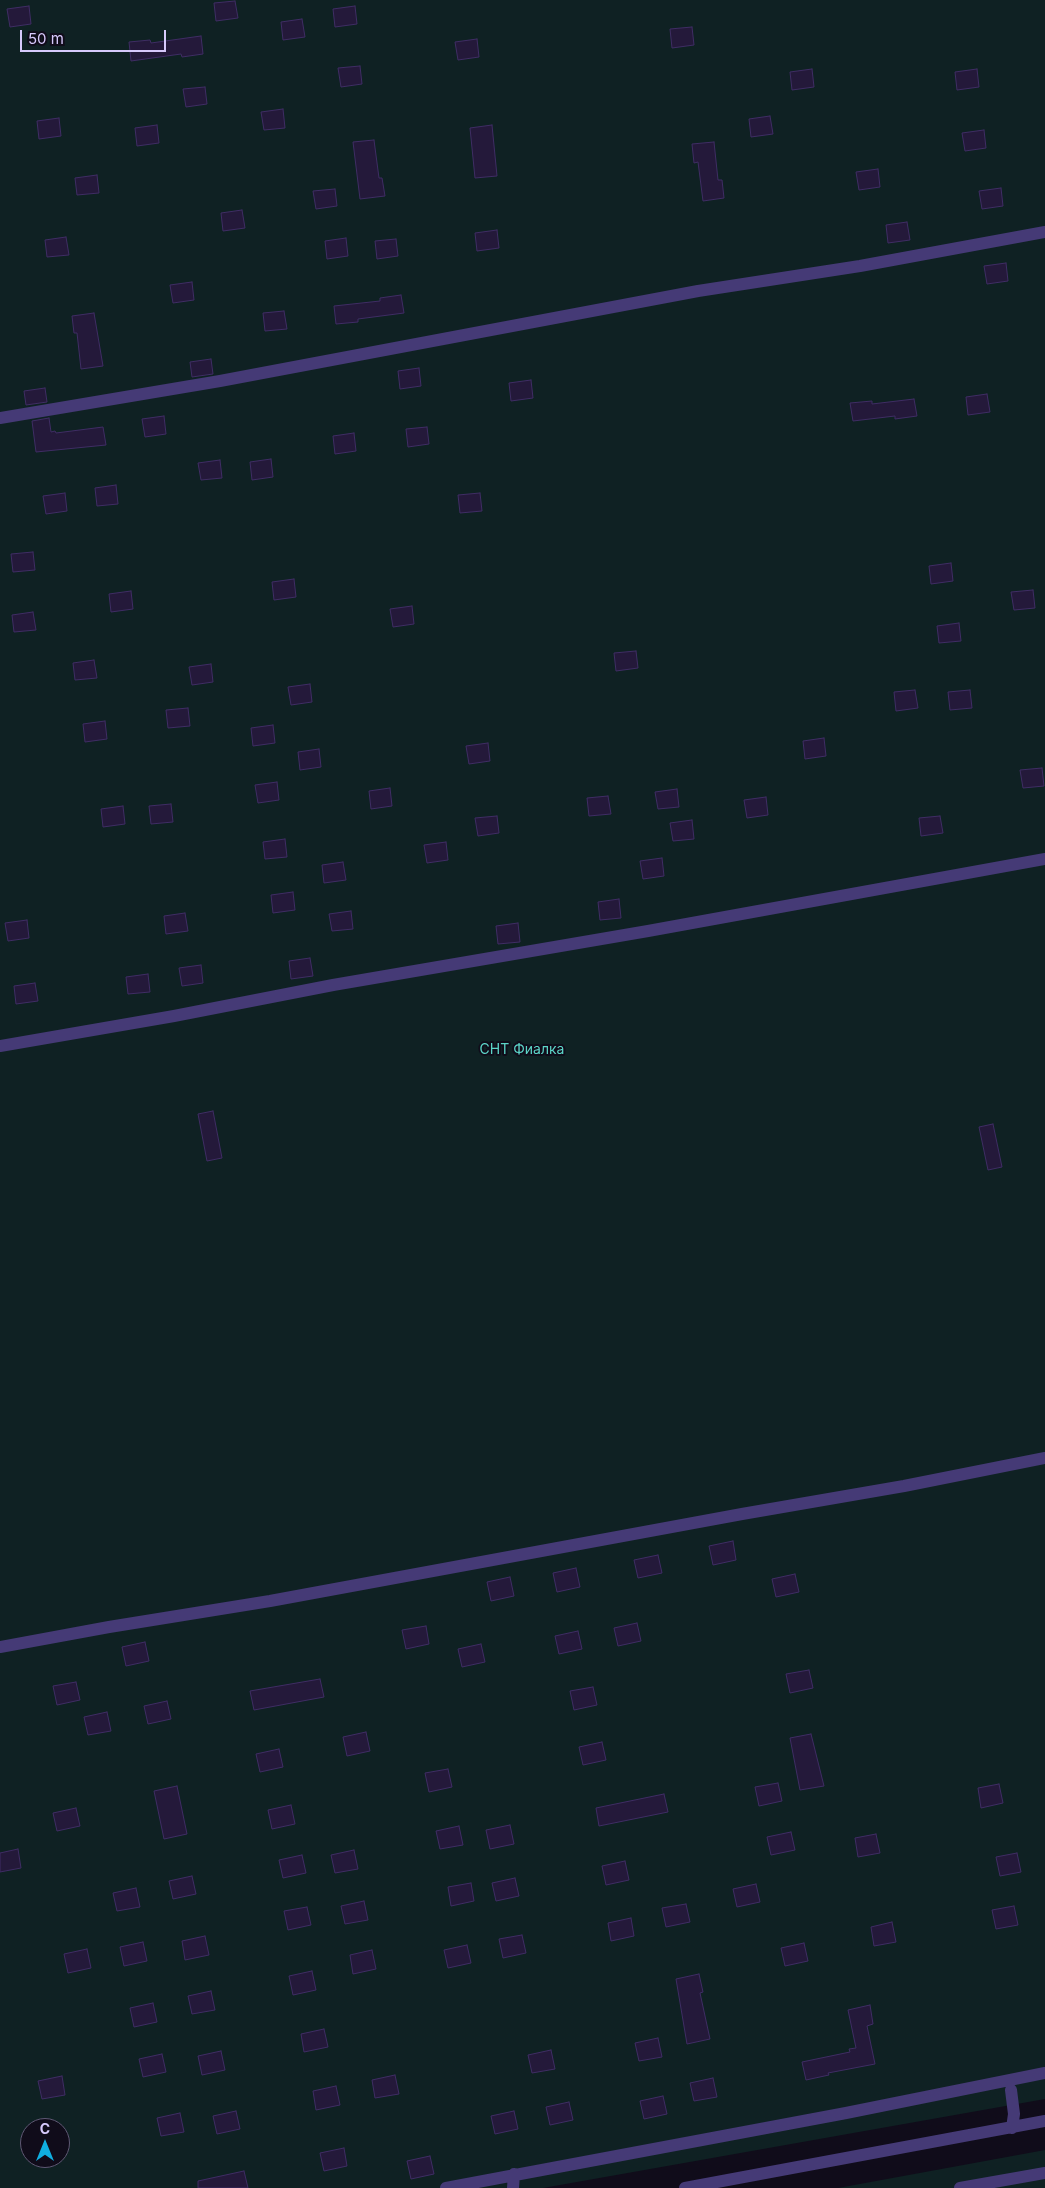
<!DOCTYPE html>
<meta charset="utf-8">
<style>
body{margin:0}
#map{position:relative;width:1045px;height:2188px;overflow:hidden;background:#100c1a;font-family:Inter,sans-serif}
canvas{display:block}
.north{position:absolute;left:20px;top:2118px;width:50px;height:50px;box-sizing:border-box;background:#100c1a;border:1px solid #5f5874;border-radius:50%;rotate:0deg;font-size:14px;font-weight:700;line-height:20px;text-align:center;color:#d6c9fb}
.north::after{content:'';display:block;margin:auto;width:18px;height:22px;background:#10aee0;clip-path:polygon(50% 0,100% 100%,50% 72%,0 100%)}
.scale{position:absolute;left:20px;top:30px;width:146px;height:22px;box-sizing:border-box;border:2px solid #d6c9fb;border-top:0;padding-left:6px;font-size:15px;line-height:18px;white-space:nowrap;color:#d6c9fb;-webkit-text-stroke:4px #100c1a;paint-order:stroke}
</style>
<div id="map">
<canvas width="1045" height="2188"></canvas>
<div class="north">С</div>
<div class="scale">50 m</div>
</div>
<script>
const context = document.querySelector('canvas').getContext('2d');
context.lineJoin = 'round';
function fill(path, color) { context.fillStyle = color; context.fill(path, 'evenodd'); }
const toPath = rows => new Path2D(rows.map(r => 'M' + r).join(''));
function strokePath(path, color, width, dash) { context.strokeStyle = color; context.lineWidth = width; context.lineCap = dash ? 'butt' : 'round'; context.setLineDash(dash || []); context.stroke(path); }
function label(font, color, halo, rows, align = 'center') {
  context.font = font + ' Inter,sans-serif'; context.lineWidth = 4; context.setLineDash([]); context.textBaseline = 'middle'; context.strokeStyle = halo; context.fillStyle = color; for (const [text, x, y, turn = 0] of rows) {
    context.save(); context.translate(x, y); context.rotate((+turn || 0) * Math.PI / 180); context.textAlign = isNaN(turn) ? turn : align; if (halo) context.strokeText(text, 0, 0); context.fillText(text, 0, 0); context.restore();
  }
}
fill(toPath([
 [0,0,1045,0,1045,2099,543,2188,0,2188],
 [30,2128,60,2128,60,2158,30,2158],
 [1045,2150,1045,2188,838,2188]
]), '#0f2123');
const building = toPath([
 [235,1,238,18,216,21,214,3,235,1],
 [29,6,31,24,10,27,7,9,29,6],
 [355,6,357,24,335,27,333,9,355,6],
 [302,19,305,37,283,40,281,22,302,19],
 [692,27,694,45,672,48,670,29,692,27],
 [201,36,203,54,182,57,181,54,131,61,129,42,150,40,151,43,201,36],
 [477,39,479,57,458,60,455,42,477,39],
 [360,66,362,84,341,87,338,68,360,66],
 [812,69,814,87,792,90,790,72,812,69],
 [977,69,979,87,957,90,955,72,977,69],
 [205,87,207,104,186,107,183,89,205,87],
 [283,109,285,128,264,130,261,112,283,109],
 [770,116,773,134,751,137,749,119,770,116],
 [59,118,61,136,39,139,37,121,59,118],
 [157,125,159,143,137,146,135,128,157,125],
 [492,125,497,176,475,178,470,128,492,125],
 [984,130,986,148,965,151,962,133,984,130],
 [374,140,379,178,382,178,385,196,360,199,353,142,374,140],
 [714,142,718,180,722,180,724,198,703,201,698,162,694,163,692,144,714,142],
 [878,169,880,187,859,190,856,172,878,169],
 [97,175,99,193,77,195,75,178,97,175],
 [1001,188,1003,206,982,209,979,191,1001,188],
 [335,189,337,206,316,209,313,191,335,189],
 [242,210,245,228,223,231,221,213,242,210],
 [907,222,910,240,888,243,886,225,907,222],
 [497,230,499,248,477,251,475,233,497,230],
 [66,237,69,255,47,257,45,240,66,237],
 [346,238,348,256,327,259,325,241,346,238],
 [396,239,398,256,377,259,375,241,396,239],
 [1006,263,1008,281,987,284,984,266,1006,263],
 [192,282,194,300,173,303,170,285,192,282],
 [401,295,404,313,358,319,358,322,336,324,334,306,380,301,380,298,401,295],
 [284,311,287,329,265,331,263,313,284,311],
 [94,313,103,366,81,369,77,333,74,333,72,316,94,313],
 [211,359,213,374,192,377,190,362,211,359],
 [419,368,421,386,400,389,398,371,419,368],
 [531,380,533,398,511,401,509,383,531,380],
 [45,388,47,402,26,405,24,391,45,388],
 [987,394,990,412,968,415,966,397,987,394],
 [914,399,917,416,895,419,895,416,853,421,850,403,872,401,872,404,914,399],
 [164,416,166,434,145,437,142,419,164,416],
 [49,418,51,432,55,431,56,433,103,427,106,445,36,452,32,421,49,418],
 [427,427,429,444,408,447,406,429,427,427],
 [354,433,356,451,335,454,333,436,354,433],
 [271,459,273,477,252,480,250,462,271,459],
 [220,460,222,478,201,480,198,463,220,460],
 [116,485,118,504,97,506,95,488,116,485],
 [65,493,67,511,46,514,43,496,65,493],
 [480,493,482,511,460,513,458,495,480,493],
 [33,552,35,570,13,572,11,554,33,552],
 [951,563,953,581,931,584,929,566,951,563],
 [294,579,296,597,274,600,272,582,294,579],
 [1033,590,1035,608,1014,610,1011,592,1033,590],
 [131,591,133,609,111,612,109,594,131,591],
 [412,606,414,624,393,627,390,609,412,606],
 [33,612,36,630,14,632,12,615,33,612],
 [959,623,961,641,939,643,937,626,959,623],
 [636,651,638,668,616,671,614,653,636,651],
 [94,660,97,678,75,680,73,663,94,660],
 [211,664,213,682,192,685,189,667,211,664],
 [310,684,312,702,291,705,288,687,310,684],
 [915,690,918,708,896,711,894,692,915,690],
 [970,690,972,708,950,710,948,692,970,690],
 [188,708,190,726,168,728,166,710,188,708],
 [105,721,107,739,85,742,83,724,105,721],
 [273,725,275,743,253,746,251,728,273,725],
 [824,738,826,756,805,759,803,741,824,738],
 [488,743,490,761,469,764,466,746,488,743],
 [319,749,321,767,300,770,298,752,319,749],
 [1042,768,1044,786,1023,788,1020,770,1042,768],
 [277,782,279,800,258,803,255,785,277,782],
 [390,788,392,806,371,809,369,791,390,788],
 [677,789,679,807,658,809,655,792,677,789],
 [608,796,611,814,589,816,587,798,608,796],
 [766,797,768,815,747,818,744,800,766,797],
 [171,804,173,822,151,824,149,806,171,804],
 [123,806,125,824,103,827,101,809,123,806],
 [497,816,499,833,478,836,475,818,497,816],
 [940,816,943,833,921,836,919,818,940,816],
 [692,820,694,839,673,841,670,823,692,820],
 [285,839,287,857,265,859,263,842,285,839],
 [446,842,448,860,427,863,424,845,446,842],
 [662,858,664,876,643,879,640,861,662,858],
 [343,862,346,880,324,883,322,865,343,862],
 [293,892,295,910,273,913,271,895,293,892],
 [619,899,621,918,600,920,598,902,619,899],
 [351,911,353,929,332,931,329,914,351,911],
 [185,913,188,931,166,934,164,916,185,913],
 [27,920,29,938,8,941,5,923,27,920],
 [518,923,520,942,498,944,496,926,518,923],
 [310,958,313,976,291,979,289,961,310,958],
 [201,965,203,983,182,986,179,968,201,965],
 [148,974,150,992,128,994,126,977,148,974],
 [35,983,38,1001,16,1004,14,986,35,983],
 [213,1111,222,1158,207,1161,198,1114,213,1111],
 [993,1124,1002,1167,988,1170,979,1127,993,1124],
 [733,1541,736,1560,713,1565,709,1546,733,1541],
 [658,1555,662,1573,638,1578,634,1560,658,1555],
 [576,1568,580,1587,557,1592,553,1573,576,1568],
 [795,1574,799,1592,776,1597,772,1579,795,1574],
 [510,1577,514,1596,491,1601,487,1582,510,1577],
 [637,1623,641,1641,618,1646,614,1628,637,1623],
 [426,1626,429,1644,406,1649,402,1630,426,1626],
 [578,1631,582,1649,559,1654,555,1636,578,1631],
 [145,1642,149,1661,126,1666,122,1647,145,1642],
 [481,1644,485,1662,462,1667,458,1649,481,1644],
 [809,1670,813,1688,790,1693,786,1674,809,1670],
 [320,1679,324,1697,254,1710,250,1691,320,1679],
 [76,1682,80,1700,57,1705,53,1686,76,1682],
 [593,1687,597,1705,574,1710,570,1691,593,1687],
 [167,1701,171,1719,148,1724,144,1706,167,1701],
 [107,1712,111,1731,88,1735,84,1717,107,1712],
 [366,1732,370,1751,347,1756,343,1737,366,1732],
 [811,1734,824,1786,800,1790,790,1738,811,1734],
 [602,1742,606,1760,583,1765,579,1747,602,1742],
 [279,1749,283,1767,260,1772,256,1754,279,1749],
 [448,1769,452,1787,429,1792,425,1773,448,1769],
 [778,1783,782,1801,759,1806,755,1787,778,1783],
 [999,1784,1003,1803,981,1808,978,1788,999,1784],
 [177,1786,187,1834,164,1839,154,1791,177,1786],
 [664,1794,668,1812,599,1826,596,1808,664,1794],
 [291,1805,295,1824,272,1829,268,1810,291,1805],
 [76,1808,80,1826,57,1831,53,1813,76,1808],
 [510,1825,514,1844,490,1849,486,1830,510,1825],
 [459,1826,463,1845,440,1849,436,1831,459,1826],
 [791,1832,795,1850,771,1855,767,1837,791,1832],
 [876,1834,880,1853,858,1857,855,1838,876,1834],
 [18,1849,21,1868,0,1872,0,1853,18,1849],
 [354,1850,358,1869,335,1873,331,1855,354,1850],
 [1017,1853,1021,1872,1000,1876,996,1857,1017,1853],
 [302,1855,306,1873,283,1878,279,1860,302,1855],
 [625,1861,629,1880,606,1885,602,1866,625,1861],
 [192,1876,196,1894,173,1899,169,1881,192,1876],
 [515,1878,519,1896,496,1901,492,1883,515,1878],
 [471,1883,474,1901,451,1906,448,1887,471,1883],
 [756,1884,760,1902,737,1907,733,1889,756,1884],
 [136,1888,140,1907,117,1911,113,1893,136,1888],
 [364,1901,368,1920,345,1924,341,1906,364,1901],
 [686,1904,690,1922,666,1927,662,1908,686,1904],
 [1014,1906,1018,1925,996,1929,992,1910,1014,1906],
 [307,1907,311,1925,288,1930,284,1911,307,1907],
 [631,1918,634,1936,611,1941,608,1923,631,1918],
 [892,1922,896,1942,874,1946,871,1927,892,1922],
 [522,1935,526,1953,503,1958,499,1939,522,1935],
 [205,1936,209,1955,185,1960,182,1941,205,1936],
 [143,1942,147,1961,124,1966,120,1947,143,1942],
 [804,1943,808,1961,785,1966,781,1948,804,1943],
 [467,1945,471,1963,448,1968,444,1950,467,1945],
 [87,1949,91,1968,68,1973,64,1954,87,1949],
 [372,1950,376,1969,353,1974,350,1955,372,1950],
 [312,1971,316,1990,293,1995,289,1976,312,1971],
 [699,1974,703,1992,700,1993,710,2039,687,2044,676,1979,699,1974],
 [211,1991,215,2010,192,2014,188,1996,211,1991],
 [153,2003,157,2022,134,2027,130,2008,153,2003],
 [870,2005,873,2024,867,2026,875,2064,828,2073,829,2075,806,2080,802,2062,850,2052,849,2049,856,2048,848,2010,870,2005],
 [324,2029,328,2047,304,2052,301,2034,324,2029],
 [658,2038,662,2057,639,2061,635,2043,658,2038],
 [551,2050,555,2069,532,2073,528,2055,551,2050],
 [221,2051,225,2070,202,2075,198,2056,221,2051],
 [162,2054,166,2072,143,2077,139,2059,162,2054],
 [395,2075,399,2094,375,2098,372,2080,395,2075],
 [62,2076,65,2095,42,2099,38,2081,62,2076],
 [713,2078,717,2097,694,2101,690,2083,713,2078],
 [336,2086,340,2105,316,2110,313,2091,336,2086],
 [663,2096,667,2114,644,2119,640,2101,663,2096],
 [569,2102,573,2120,550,2125,546,2107,569,2102],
 [236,2111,240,2129,217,2134,213,2116,236,2111],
 [514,2111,518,2129,495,2134,491,2116,514,2111],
 [180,2113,184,2132,161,2136,157,2118,180,2113],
 [344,2148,347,2166,324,2171,320,2153,344,2148],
 [430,2156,434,2174,411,2179,407,2161,430,2156],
 [244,2171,248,2188,198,2188,198,2181,244,2171]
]);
fill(building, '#24193a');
strokePath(building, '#3f2d64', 1);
strokePath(toPath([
 [0,418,220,381,698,291,860,266,1045,232],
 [0,1046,174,1016,333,985,648,931,1045,859],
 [0,1647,109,1627,270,1601,742,1514,904,1486,1045,1458],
 [1011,2090,1014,2114,1012,2128],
 [446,2188,846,2113,1045,2073],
 [513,2188,514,2174],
 [685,2188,1045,2121],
 [960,2188,1045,2173]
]), '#453a76', 12);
label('14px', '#5cd4c7', '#100c1a', [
 ["СНТ Фиалка",522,1050]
]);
</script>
